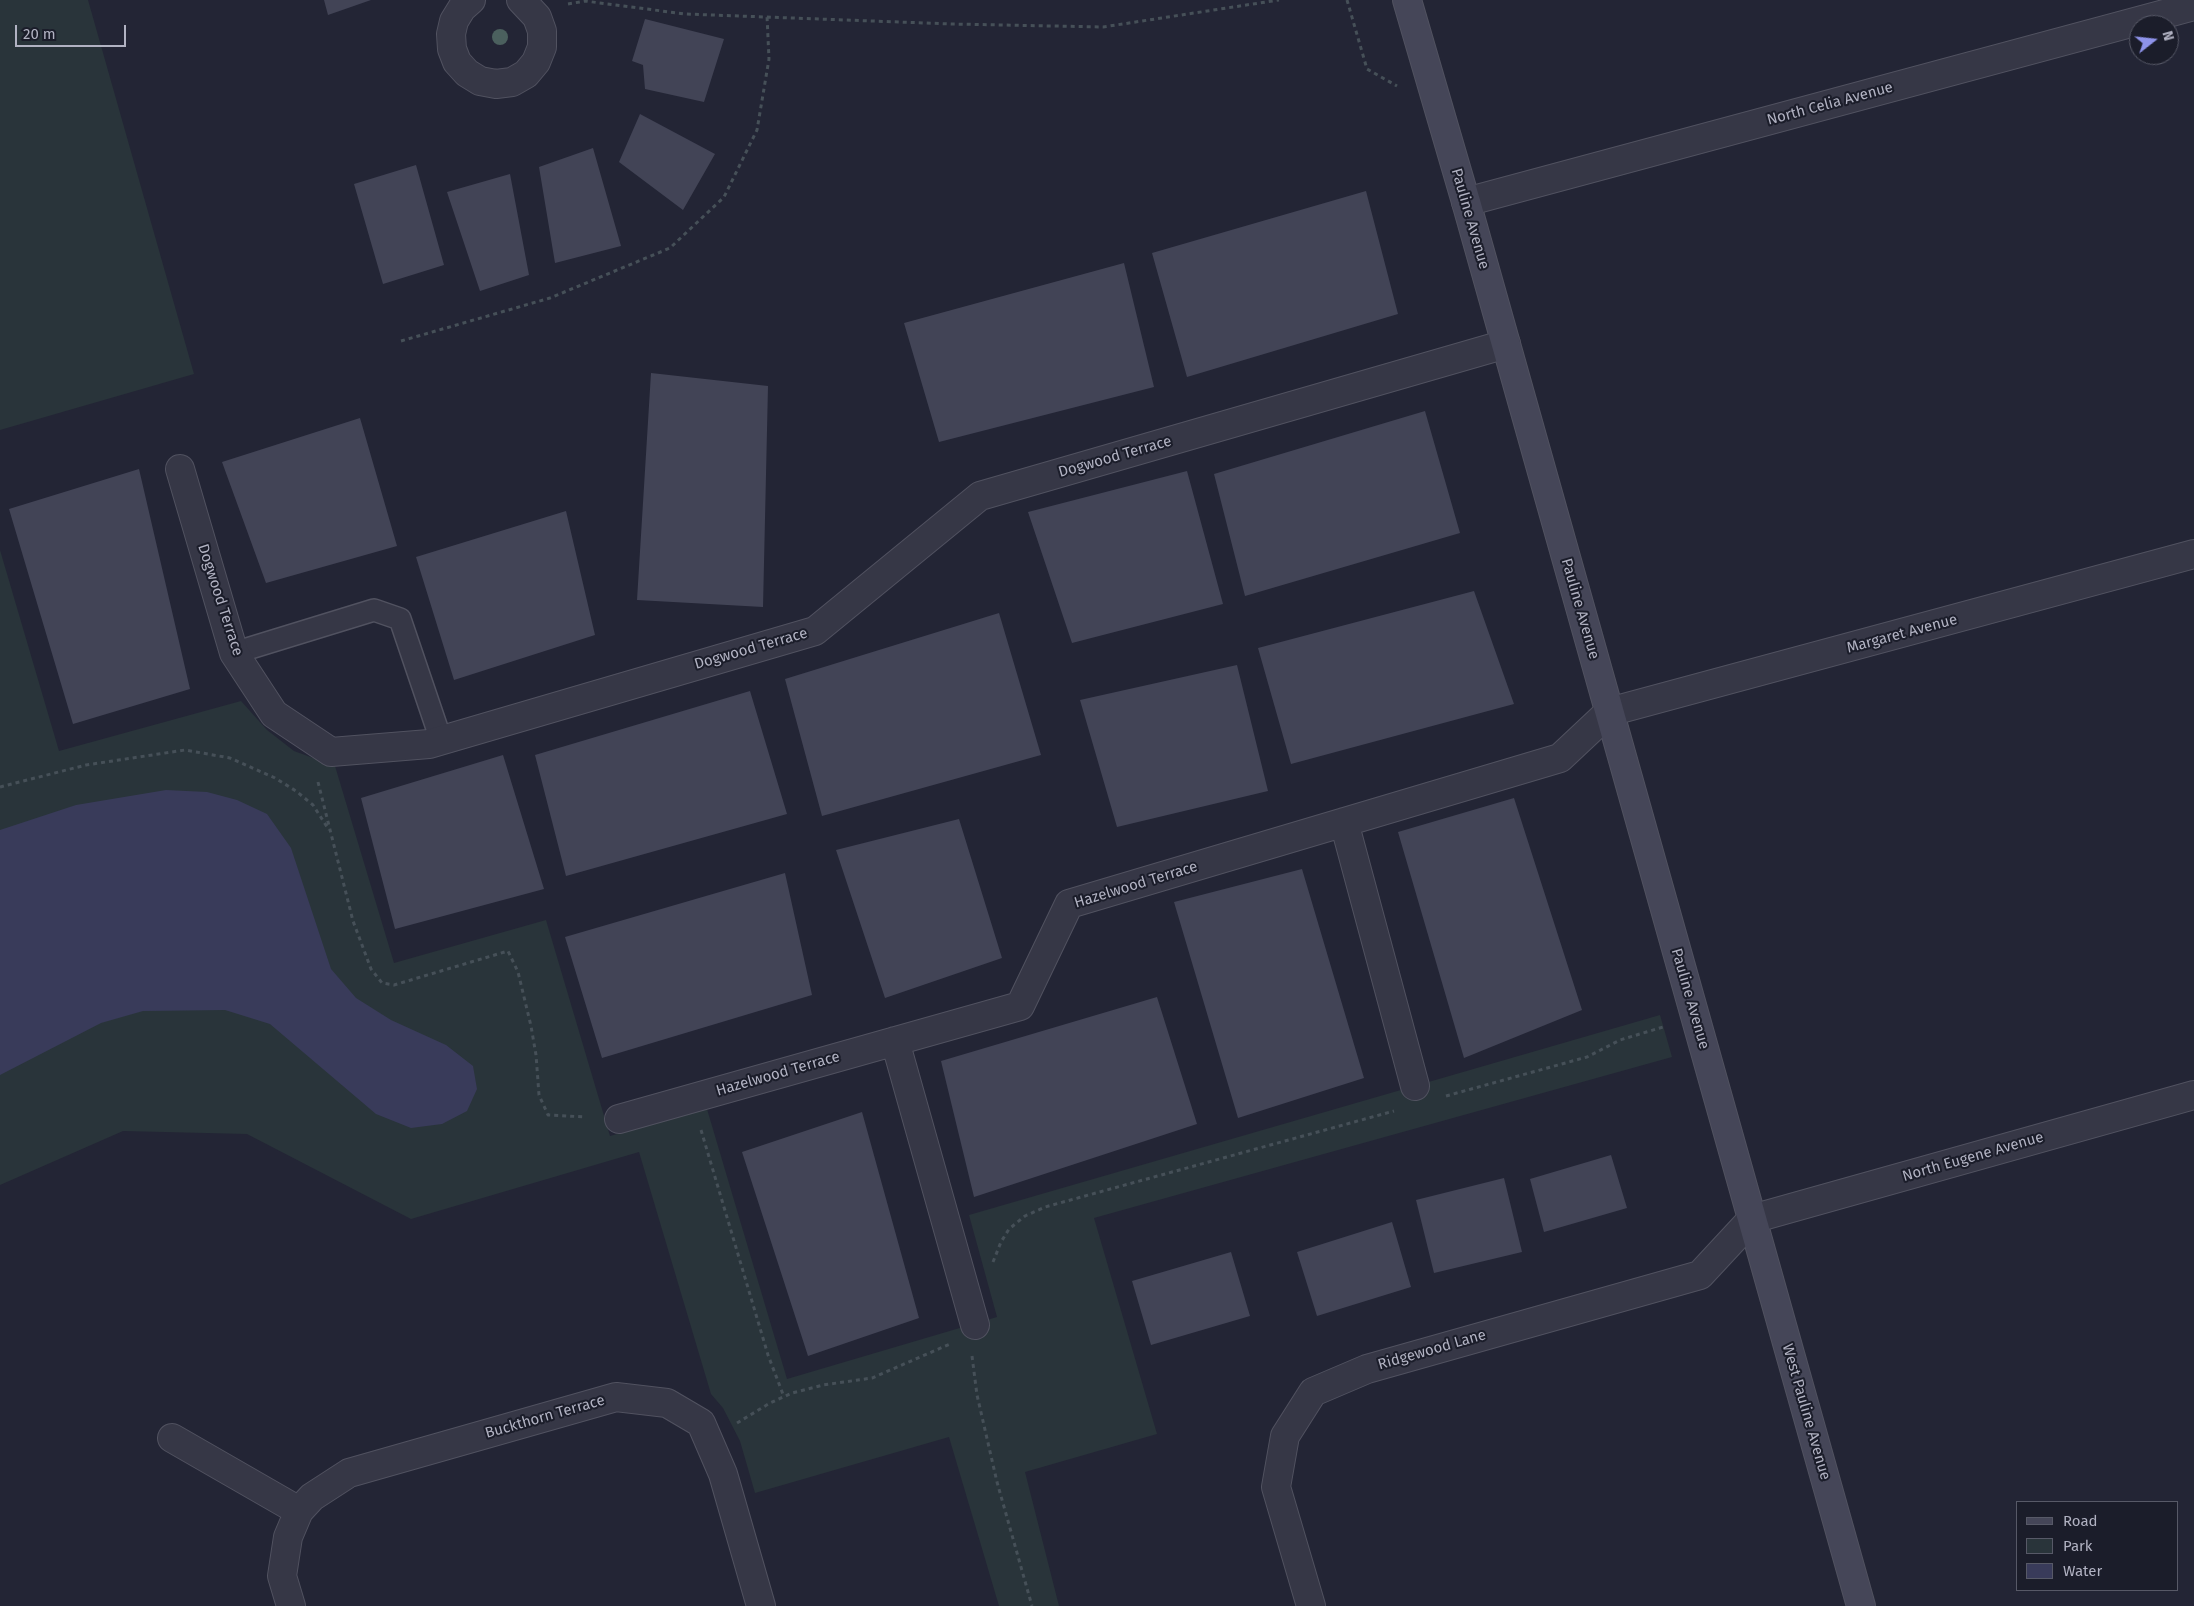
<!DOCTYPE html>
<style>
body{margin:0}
#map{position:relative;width:2194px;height:1606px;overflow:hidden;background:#232535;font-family:"Fira Sans",sans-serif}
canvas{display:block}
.legend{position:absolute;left:2016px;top:1501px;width:162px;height:90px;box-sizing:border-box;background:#1b1d2a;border:1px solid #575967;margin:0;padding:6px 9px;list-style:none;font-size:15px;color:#b1b2c2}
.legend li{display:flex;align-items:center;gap:10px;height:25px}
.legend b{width:25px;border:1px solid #575967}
.north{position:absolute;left:2129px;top:15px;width:50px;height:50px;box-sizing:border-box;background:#1b1d2a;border:1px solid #575967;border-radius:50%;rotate:74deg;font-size:14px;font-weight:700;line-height:20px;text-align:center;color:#b1b2c2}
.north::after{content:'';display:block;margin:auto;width:18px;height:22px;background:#8e93ea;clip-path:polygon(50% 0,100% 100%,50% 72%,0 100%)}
.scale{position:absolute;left:15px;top:25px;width:111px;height:22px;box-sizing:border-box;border:2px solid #b1b2c2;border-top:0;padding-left:6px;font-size:15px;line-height:18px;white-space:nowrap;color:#b1b2c2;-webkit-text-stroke:4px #1b1d2a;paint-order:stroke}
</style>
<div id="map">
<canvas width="2194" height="1606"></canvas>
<ul class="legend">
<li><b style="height:6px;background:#454658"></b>Road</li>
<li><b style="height:14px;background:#29343a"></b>Park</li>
<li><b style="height:14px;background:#393b5a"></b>Water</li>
</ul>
<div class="north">N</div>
<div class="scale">20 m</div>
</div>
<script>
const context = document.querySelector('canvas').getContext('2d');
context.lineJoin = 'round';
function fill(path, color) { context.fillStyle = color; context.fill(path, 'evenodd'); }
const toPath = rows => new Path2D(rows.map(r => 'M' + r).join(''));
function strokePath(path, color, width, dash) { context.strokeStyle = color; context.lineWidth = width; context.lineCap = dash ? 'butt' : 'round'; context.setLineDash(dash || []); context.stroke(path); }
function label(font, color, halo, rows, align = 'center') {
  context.font = font + ' "Fira Sans",sans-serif'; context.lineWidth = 4; context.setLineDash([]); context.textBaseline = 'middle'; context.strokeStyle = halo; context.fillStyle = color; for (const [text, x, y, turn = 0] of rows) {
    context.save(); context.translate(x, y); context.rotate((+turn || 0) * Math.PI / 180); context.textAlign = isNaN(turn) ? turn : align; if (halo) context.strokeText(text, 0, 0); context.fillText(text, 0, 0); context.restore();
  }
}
fill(toPath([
 [0,0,88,0,194,374,0,430],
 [0,550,59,751,241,701,267,730,294,751,335,766,394,963,546,920,610,1136,707,1109,787,1379,997,1317,969,1215,1660,1015,1672,1057,1094,1218,1157,1434,1025,1472,1059,1606,999,1606,949,1437,755,1493,740,1441,723,1408,711,1394,639,1152,411,1219,247,1134,123,1131,0,1185]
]), '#29343a');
fill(toPath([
 [166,790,207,792,237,800,267,814,291,848,331,969,356,998,391,1020,446,1045,473,1066,477,1089,467,1111,442,1124,411,1128,376,1114,270,1024,225,1010,143,1011,101,1023,0,1075,0,830,76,805]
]), '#393b5a');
fill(toPath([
 [324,0,371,0,328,15],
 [645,19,724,39,704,102,645,89,643,65,632,61],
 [640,114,715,154,683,210,619,162],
 [593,148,621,246,555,263,539,167],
 [416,165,444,265,383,284,354,184],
 [510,174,529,275,480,291,447,192],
 [1366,191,1398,314,1187,377,1152,253],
 [1124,263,1154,387,939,442,904,323],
 [651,373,768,386,763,607,637,600],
 [1425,411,1460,533,1245,596,1214,474],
 [360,418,397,546,266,583,222,462],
 [139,469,190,689,73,724,9,509],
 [1187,471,1223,604,1072,643,1028,512],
 [566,511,595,635,454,680,416,557],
 [1474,591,1514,704,1291,764,1258,648],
 [999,613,1041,755,822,816,785,679],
 [1237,665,1268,791,1117,827,1080,700],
 [750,691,787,814,566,876,535,755],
 [503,755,544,889,395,929,361,798],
 [1514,798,1582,1010,1464,1058,1398,832],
 [959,819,1002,958,885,998,836,850],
 [1302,869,1364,1078,1238,1118,1174,902],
 [785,873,812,995,602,1058,565,937],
 [1157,997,1197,1124,974,1197,941,1061],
 [862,1112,919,1318,808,1356,742,1152],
 [1611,1155,1627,1208,1544,1232,1530,1179],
 [1504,1178,1522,1252,1434,1273,1416,1200],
 [1392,1222,1411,1287,1317,1316,1297,1252],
 [1231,1252,1250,1316,1151,1345,1132,1281]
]), '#424456');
const lane = toPath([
 [234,653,374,610,400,619,441,740]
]);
const street = toPath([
 [471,0,462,8,454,21,451,34,452,49,457,62,467,73,480,81,496,84,512,82,526,74,536,62,542,47,542,31,537,17,521,0],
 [1466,202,2194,6],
 [180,469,234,653,274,714,331,752,429,744,815,631,980,496,1506,344],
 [1344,822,1415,1086],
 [895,1041,975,1325],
 [619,1119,1020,1006,1069,904,1560,758,1609,712,2194,554],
 [172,1438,299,1511],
 [291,1606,282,1576,288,1537,299,1511,312,1497,349,1473,616,1397,667,1403,701,1423,723,1474,761,1606],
 [1311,1606,1276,1487,1285,1436,1313,1392,1367,1369,1700,1275,1752,1219,2194,1095]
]);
const secondary = toPath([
 [1407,0,1466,202,1861,1606]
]);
strokePath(lane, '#515260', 24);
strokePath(street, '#515260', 30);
strokePath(secondary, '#515260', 30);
strokePath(toPath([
 [1347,0,1367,69,1397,86],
 [568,4,585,1,685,14,952,24,1103,27,1279,0],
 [401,341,550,298,670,248,724,197,757,130,769,59,767,16],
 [318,782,353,921,371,969,382,983,394,985,508,951,518,972,531,1026,536,1055,539,1095,548,1115,586,1117],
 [0,787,86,765,185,750,230,758,275,778,296,791,313,805,329,830],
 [1446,1096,1587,1057,1620,1040,1663,1027],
 [701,1130,768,1355,784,1397],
 [993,1262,1001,1242,1009,1229,1025,1216,1045,1207,1394,1111],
 [972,1356,977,1395,997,1482,1032,1606],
 [737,1423,770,1403,792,1393,823,1385,872,1378,950,1344]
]), '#465058', 3, [4, 4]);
strokePath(lane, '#363746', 21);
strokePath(street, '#363746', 28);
strokePath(secondary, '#454658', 28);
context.fillStyle = '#4b605e';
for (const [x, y] of [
 [500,37]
]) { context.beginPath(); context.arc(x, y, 8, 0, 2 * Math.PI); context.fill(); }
label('15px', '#b1b2c2', '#1b1d2a', [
 ["North Celia Avenue",1830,104,-15],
 ["Pauline Avenue",1470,219,74],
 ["Dogwood Terrace",1115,457,-16],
 ["Dogwood Terrace",220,600,72],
 ["Pauline Avenue",1580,609,74],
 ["Margaret Avenue",1902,634,-15],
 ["Dogwood Terrace",751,649,-16],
 ["Hazelwood Terrace",1136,885,-17],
 ["Pauline Avenue",1690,999,74],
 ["Hazelwood Terrace",778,1074,-16],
 ["North Eugene Avenue",1973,1157,-16],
 ["Ridgewood Lane",1432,1350,-16],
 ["West Pauline Avenue",1806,1412,74],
 ["Buckthorn Terrace",545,1417,-16]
]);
</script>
